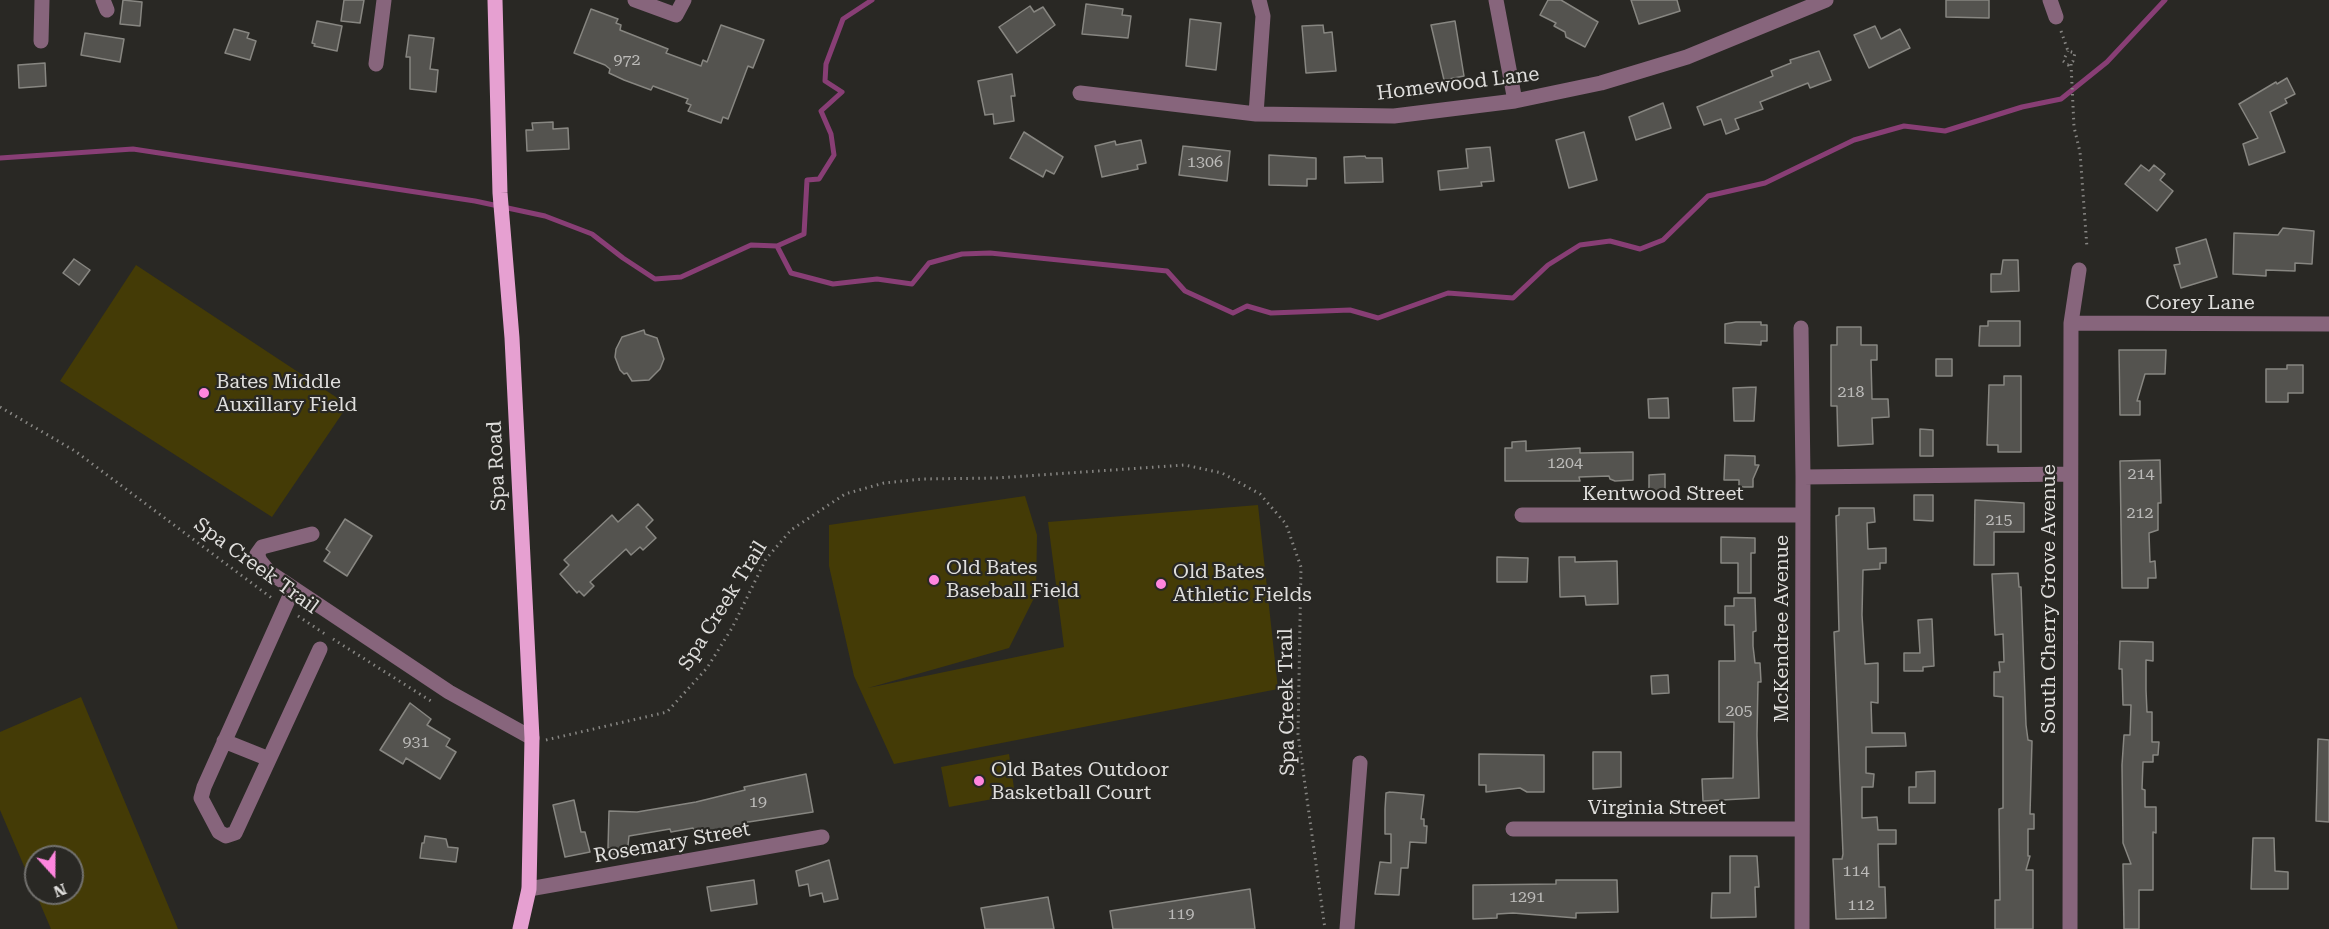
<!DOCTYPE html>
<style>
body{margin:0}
#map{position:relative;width:2329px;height:929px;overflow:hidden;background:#292824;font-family:"Roboto Serif",serif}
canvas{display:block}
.north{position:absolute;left:24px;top:845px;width:60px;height:60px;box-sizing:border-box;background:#292824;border:2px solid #72716e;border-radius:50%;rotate:159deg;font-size:16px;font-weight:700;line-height:24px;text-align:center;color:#dfdedc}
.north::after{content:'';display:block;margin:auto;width:21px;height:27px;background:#ff85de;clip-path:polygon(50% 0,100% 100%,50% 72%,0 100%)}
</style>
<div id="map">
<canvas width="2329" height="929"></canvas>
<div class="north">N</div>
</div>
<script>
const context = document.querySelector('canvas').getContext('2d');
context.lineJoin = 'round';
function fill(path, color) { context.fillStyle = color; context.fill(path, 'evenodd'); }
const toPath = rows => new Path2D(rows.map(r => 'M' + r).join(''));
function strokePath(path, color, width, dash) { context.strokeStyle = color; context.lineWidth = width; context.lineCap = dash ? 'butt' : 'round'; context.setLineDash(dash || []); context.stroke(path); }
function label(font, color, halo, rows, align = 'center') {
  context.font = font + ' "Roboto Serif",serif'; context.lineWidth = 4.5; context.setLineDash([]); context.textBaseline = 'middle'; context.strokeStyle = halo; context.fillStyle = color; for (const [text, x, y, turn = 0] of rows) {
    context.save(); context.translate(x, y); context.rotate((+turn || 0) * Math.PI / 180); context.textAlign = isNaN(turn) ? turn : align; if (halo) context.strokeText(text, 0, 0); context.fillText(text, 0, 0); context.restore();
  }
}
fill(toPath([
 [136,265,348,405,272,517,60,381],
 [1025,496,1037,535,1036,594,1009,648,868,688,1064,647,1048,522,1258,505,1278,689,894,764,854,676,829,566,829,525],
 [81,697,178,929,51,929,0,810,0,732],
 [36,857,72,857,72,893,36,893],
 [1009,754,1015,795,949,807,941,767]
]), '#443b06');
strokePath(toPath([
 [0,158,133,149,475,201,545,216,592,234,623,258,655,279,681,277,751,245,777,246,791,273,833,284,877,279,912,284,929,263,962,254,990,253,1167,271,1185,291,1233,313,1247,306,1271,313,1350,310,1378,318,1448,293,1513,298,1548,265,1580,245,1610,241,1640,249,1663,240,1708,196,1765,183,1854,140,1904,126,1945,131,2022,107,2061,99,2107,62,2165,0],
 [777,246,804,234,807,180,819,179,834,155,831,134,821,111,842,92,825,81,826,64,843,19,872,0]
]), '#883e75', 5);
const building = toPath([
 [123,0,142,2,140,26,120,24,123,0],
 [344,0,364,0,360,23,341,21,344,0],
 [1548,0,1561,0,1598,22,1585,47,1566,37,1565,32,1554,26,1556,23,1540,15,1548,0],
 [1631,0,1677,0,1680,11,1639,24,1631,0],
 [1946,0,1989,0,1989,18,1946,17,1946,0],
 [1086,4,1123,9,1122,15,1131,16,1128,38,1082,34,1086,4],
 [1030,6,1034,12,1043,7,1055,25,1017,53,999,27,1030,6],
 [591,9,618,19,616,23,621,25,620,30,668,49,666,53,701,66,703,60,707,62,721,25,764,40,753,68,748,66,728,119,723,117,721,123,688,111,691,105,686,103,688,99,653,86,651,90,624,80,609,73,610,69,605,65,574,53,591,9],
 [1190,19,1221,23,1216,70,1186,66,1190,19],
 [317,21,342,26,337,51,314,46,315,44,312,43,317,21],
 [1455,21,1464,76,1444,80,1431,25,1455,21],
 [1323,25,1324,33,1332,32,1336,71,1306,73,1302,26,1323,25],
 [1875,26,1881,39,1900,29,1910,48,1869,68,1854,35,1875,26],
 [234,29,249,33,247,38,256,41,250,60,225,53,234,29],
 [85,33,124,39,120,62,81,55,85,33],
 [409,35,434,38,430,69,438,70,436,92,410,89,410,57,406,57,409,35],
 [1819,51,1831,80,1810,88,1808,83,1760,102,1763,109,1735,119,1739,129,1726,134,1721,119,1704,125,1697,107,1773,76,1771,71,1791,63,1790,60,1819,51],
 [45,63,46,86,19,88,18,65,45,63],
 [1012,74,1015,96,1011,96,1014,121,994,124,993,114,985,115,978,81,1012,74],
 [2287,78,2295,94,2285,99,2287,103,2270,112,2285,152,2249,165,2243,144,2258,138,2239,104,2276,82,2277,84,2287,78],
 [1663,103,1671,128,1636,140,1629,117,1663,103],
 [553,122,553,129,568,128,569,149,527,151,526,130,533,130,532,123,553,122],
 [1024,132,1063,157,1054,174,1046,170,1043,177,1010,158,1024,132],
 [1584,132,1597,180,1569,188,1556,140,1584,132],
 [1141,140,1146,163,1137,165,1138,169,1102,177,1095,146,1115,141,1116,145,1141,140],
 [1183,146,1230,151,1227,181,1179,175,1183,146],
 [1490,147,1494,181,1481,182,1482,186,1440,190,1438,171,1468,168,1466,149,1490,147],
 [1269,155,1316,158,1316,179,1307,179,1307,186,1269,185,1269,155],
 [1365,156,1366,158,1382,158,1383,182,1345,183,1344,157,1365,156],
 [2141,165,2149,171,2154,165,2165,174,2160,180,2173,191,2157,211,2125,184,2141,165],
 [2283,228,2314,231,2312,264,2295,263,2295,271,2266,270,2266,276,2233,274,2234,233,2278,235,2283,228],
 [2206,239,2217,277,2181,288,2174,265,2180,264,2176,248,2206,239],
 [74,259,90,270,79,285,63,273,74,259],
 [2003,260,2018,260,2019,291,1991,292,1991,274,2001,274,2003,260],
 [1988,321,2020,321,2020,346,1979,346,1980,326,1988,326,1988,321],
 [1736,322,1761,322,1761,325,1767,325,1767,341,1761,341,1761,345,1725,343,1725,324,1736,322],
 [1837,327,1861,327,1861,345,1877,345,1877,360,1871,360,1872,399,1888,399,1889,417,1872,418,1873,444,1838,446,1837,406,1831,406,1831,345,1837,345,1837,327],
 [644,330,645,334,657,338,664,359,660,369,649,380,632,381,627,373,624,374,620,370,615,357,616,349,622,337,644,330],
 [2119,350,2166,350,2165,374,2145,374,2137,401,2140,401,2140,415,2120,415,2119,350],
 [1936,359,1952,359,1952,376,1936,376,1936,359],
 [2287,365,2303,365,2303,393,2288,393,2288,402,2266,402,2266,369,2287,369,2287,365],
 [2004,376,2021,376,2021,452,1998,452,1998,445,1987,445,1989,385,2004,385,2004,376],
 [1756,387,1754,421,1734,421,1733,388,1756,387],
 [1668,398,1669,418,1649,418,1648,399,1668,398],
 [1920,429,1933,430,1933,456,1920,456,1920,429],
 [1526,441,1526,451,1580,448,1580,453,1633,452,1633,480,1615,481,1610,479,1609,476,1579,477,1580,481,1505,481,1505,448,1512,448,1512,442,1526,441],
 [1725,455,1755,456,1755,465,1759,465,1753,479,1753,487,1739,487,1739,480,1724,480,1725,455],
 [2160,460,2161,503,2158,503,2158,530,2149,533,2150,562,2155,561,2156,578,2148,578,2148,588,2122,588,2120,461,2160,460],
 [1665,474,1665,492,1649,492,1649,475,1665,474],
 [1914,495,1933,495,1933,521,1914,520,1914,495],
 [1975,500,2024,503,2024,532,1994,532,1994,565,1974,565,1975,500],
 [638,504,653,520,646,527,656,538,643,550,640,547,631,555,626,549,590,582,594,586,584,596,579,591,577,593,560,574,569,565,564,560,612,515,618,522,638,504],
 [1839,508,1874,508,1875,522,1867,523,1868,549,1886,548,1886,563,1880,563,1880,569,1863,570,1862,615,1865,664,1878,663,1878,703,1871,702,1872,733,1905,733,1906,746,1866,747,1866,773,1874,774,1873,787,1862,787,1862,818,1877,817,1878,830,1896,830,1896,844,1878,844,1879,887,1885,887,1886,918,1836,919,1833,859,1842,859,1843,854,1834,632,1839,631,1836,516,1839,515,1839,508],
 [345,519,372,536,347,576,324,561,330,552,326,549,345,519],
 [1721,537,1755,538,1755,553,1751,553,1751,593,1738,593,1738,563,1721,563,1721,537],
 [1497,557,1528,558,1527,582,1497,582,1497,557],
 [1559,557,1575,557,1575,562,1617,561,1618,604,1586,605,1585,596,1560,597,1559,557],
 [2018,573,2019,587,2021,587,2026,725,2028,740,2032,741,2030,814,2034,814,2034,829,2028,829,2028,856,2030,856,2026,870,2033,870,2033,929,1995,929,1995,900,2000,900,1999,809,2003,808,2003,697,1994,696,1994,672,2000,672,1999,662,2004,662,2003,634,1995,635,1992,574,2018,573],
 [1734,598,1755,598,1756,631,1753,632,1753,646,1755,663,1760,663,1761,682,1758,682,1757,735,1759,798,1703,801,1702,779,1733,778,1734,722,1719,722,1719,661,1735,661,1734,625,1725,625,1725,606,1734,606,1734,598],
 [1932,619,1934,666,1923,667,1923,671,1904,671,1904,653,1920,653,1918,620,1932,619],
 [2120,641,2153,642,2153,661,2146,660,2146,690,2147,712,2152,712,2152,742,2159,742,2158,755,2153,755,2153,762,2143,762,2142,789,2145,790,2145,807,2156,807,2156,833,2153,832,2153,890,2139,890,2139,929,2124,929,2123,864,2131,864,2123,843,2122,765,2124,735,2130,735,2131,705,2123,705,2122,669,2119,669,2120,641],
 [1668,675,1669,693,1652,694,1651,676,1668,675],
 [410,703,431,719,427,725,450,739,446,746,456,752,440,779,406,758,403,764,380,750,410,703],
 [2318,739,2329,740,2329,822,2316,821,2318,739],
 [1593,752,1621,752,1621,787,1593,789,1593,752],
 [1479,754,1544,755,1544,792,1527,792,1520,788,1486,792,1486,785,1479,785,1479,754],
 [1935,771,1935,803,1909,803,1909,787,1916,787,1916,772,1935,771],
 [806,774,813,812,742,823,742,827,697,835,693,828,671,832,670,829,629,836,627,855,610,854,611,848,608,848,609,811,637,812,696,802,745,790,744,787,806,774],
 [1390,792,1424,795,1421,819,1424,819,1424,826,1427,826,1426,843,1410,842,1408,868,1401,868,1399,895,1375,894,1380,862,1391,863,1391,834,1385,834,1385,809,1386,793,1390,792],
 [574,800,581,832,585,832,590,852,565,857,553,805,574,800],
 [425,836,446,839,448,847,458,848,456,862,420,858,422,843,424,843,425,836],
 [2253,838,2274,838,2275,871,2288,872,2288,889,2251,889,2253,838],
 [1730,856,1757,856,1759,887,1755,887,1756,917,1711,918,1712,893,1730,893,1730,856],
 [829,860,838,899,824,902,822,893,810,896,808,884,799,886,796,871,829,860],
 [754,880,757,904,711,911,707,887,754,880],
 [1556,880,1617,880,1618,912,1576,913,1576,918,1513,913,1497,914,1497,918,1473,919,1473,885,1556,884,1556,880],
 [1250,889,1255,929,1113,929,1110,911,1250,889],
 [1048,897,1054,929,985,929,981,908,1048,897]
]);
fill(building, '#54534f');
strokePath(building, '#878681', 1.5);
strokePath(toPath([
 [2061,31,2068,51,2075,53,2073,61,2068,65,2063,61,2068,51],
 [2071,64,2074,127,2080,152,2087,248],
 [0,407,75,451,273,599],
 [298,616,325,634],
 [333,639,434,703],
 [546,740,667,712,707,668,732,628,766,559,791,530,845,494,884,483,922,479,996,478,1185,465,1222,473,1260,494,1286,524,1301,567,1298,734,1325,929]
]), '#878683', 3, [1.5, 4.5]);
strokePath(toPath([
 [103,0,107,10],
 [635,0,676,15,684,0],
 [1496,0,1515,101],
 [2050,0,2056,17],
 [41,41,42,0],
 [376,64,384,0],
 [1080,93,1256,114,1394,116,1515,101,1601,83,1687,57,1826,0],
 [1256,114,1263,16,1259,0],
 [2071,323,2329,324],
 [1801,328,1803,477,1802,929],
 [1803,477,2070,474],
 [1522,515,1803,515],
 [312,534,262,547,257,554,260,561,269,572,449,692,532,738],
 [293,589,204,787,201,798,219,832,226,836,235,833,320,649],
 [224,741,269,759],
 [1513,829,1801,829],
 [529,889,822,837],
 [1347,929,1360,763],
 [2070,929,2071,323,2079,270]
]), '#87657c', 15);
strokePath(toPath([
 [495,0,500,193,512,338,532,738,529,889,520,929]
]), '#e6a0d1', 15);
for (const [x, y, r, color] of [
 [204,393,6,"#ff85de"],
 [934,580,6,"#ff85de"],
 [1161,584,6,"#ff85de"],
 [979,781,6,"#ff85de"]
]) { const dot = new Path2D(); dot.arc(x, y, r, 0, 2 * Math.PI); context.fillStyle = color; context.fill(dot); strokePath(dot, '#292824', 2); }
label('16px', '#bcbbb9', null, [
 ["972",627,60],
 ["1306",1205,162],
 ["218",1851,392],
 ["1204",1565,463],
 ["214",2141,474],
 ["212",2140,513],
 ["215",1999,520],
 ["205",1739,711],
 ["931",416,742],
 ["19",758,802],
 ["114",1856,871],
 ["1291",1527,897],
 ["112",1861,905],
 ["119",1181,914]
]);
label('20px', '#dfdedc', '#292824', [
 ["Homewood Lane",1458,84,-7],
 ["Corey Lane",2200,303],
 ["Spa Road",497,466,-93],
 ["Kentwood Street",1663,494],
 ["Spa Creek Trail",256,566,36],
 ["South Cherry Grove Avenue",2049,599,-90],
 ["Spa Creek Trail",723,606,-58],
 ["McKendree Avenue",1782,629,-90],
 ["Spa Creek Trail",1287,702,-91],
 ["Virginia Street",1657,808],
 ["Rosemary Street",672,843,-10]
]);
label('20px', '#dfdedc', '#292824', [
 ["Bates Middle",216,382],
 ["Auxillary Field",216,405],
 ["Old Bates",946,568],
 ["Baseball Field",946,591],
 ["Old Bates",1173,572],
 ["Athletic Fields",1173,595],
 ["Old Bates Outdoor",991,770],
 ["Basketball Court",991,793]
], 'left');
</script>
